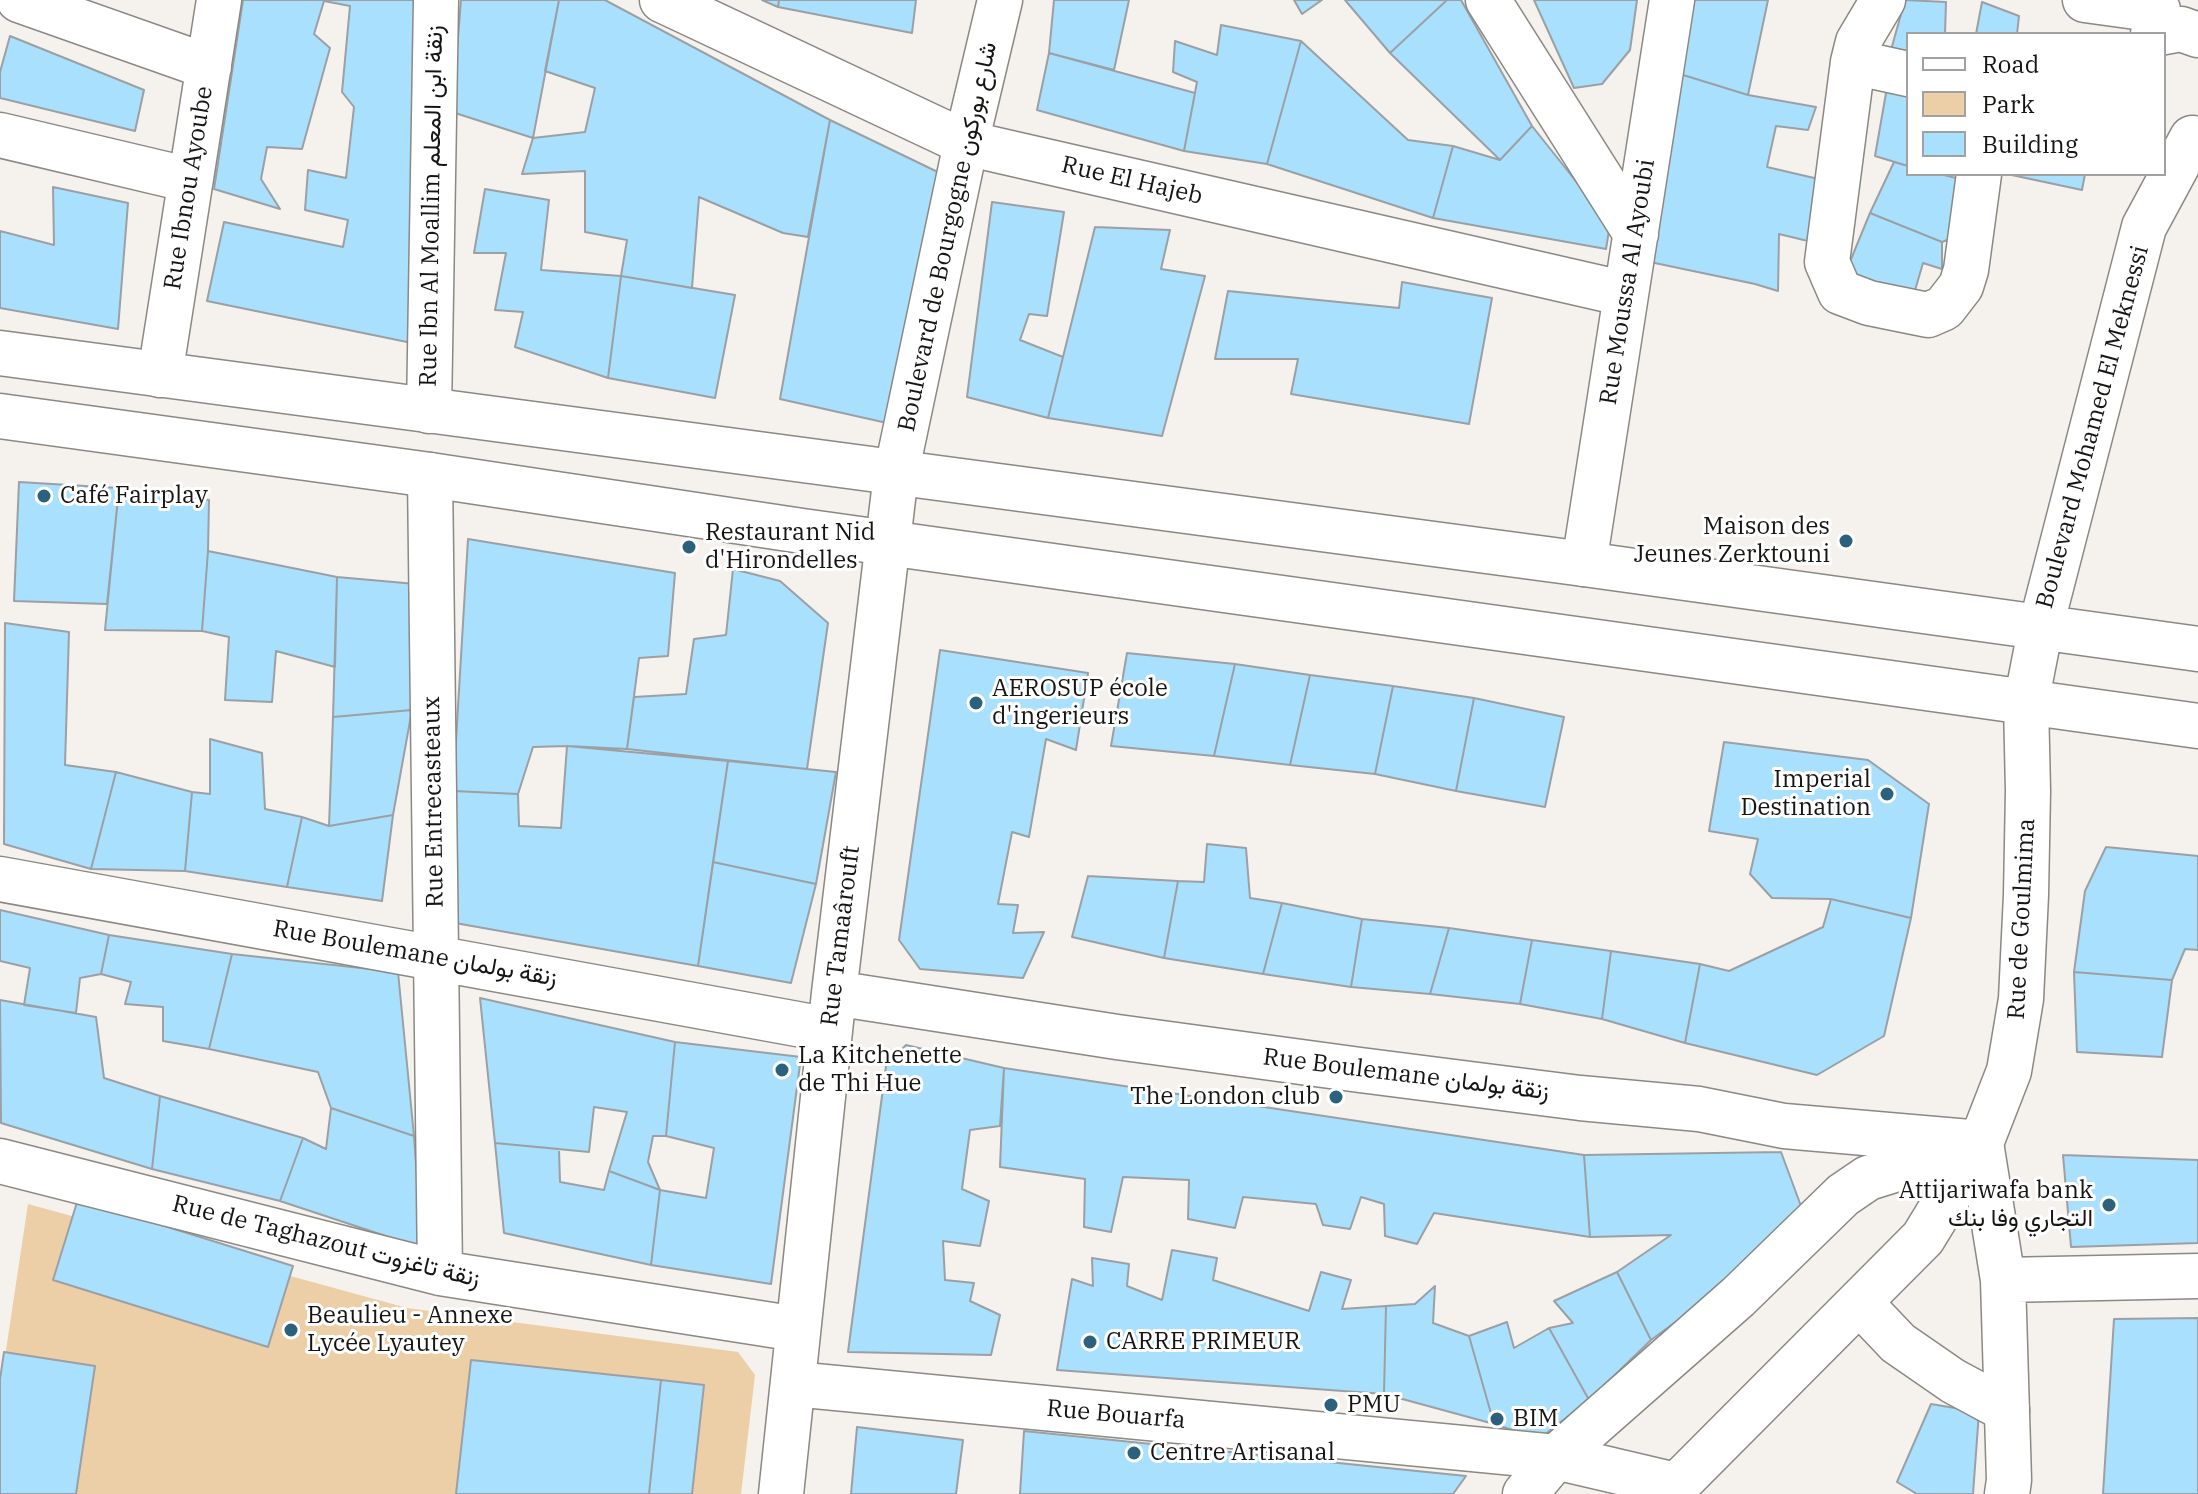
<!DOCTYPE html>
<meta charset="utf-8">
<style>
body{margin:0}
#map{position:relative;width:2198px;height:1494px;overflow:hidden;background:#f5f1ec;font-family:"IBM Plex Serif",serif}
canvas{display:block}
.legend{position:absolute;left:1906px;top:32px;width:260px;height:144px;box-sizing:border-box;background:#fff;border:2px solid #a2a1a1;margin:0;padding:10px 14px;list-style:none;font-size:24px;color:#161513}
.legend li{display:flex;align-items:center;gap:16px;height:40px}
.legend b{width:40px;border:2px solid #a2a1a1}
</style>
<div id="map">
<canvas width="2198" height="1494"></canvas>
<ul class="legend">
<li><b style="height:10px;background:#fff"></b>Road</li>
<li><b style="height:22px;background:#eccea7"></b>Park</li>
<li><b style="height:22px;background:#a9e0fe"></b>Building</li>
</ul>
</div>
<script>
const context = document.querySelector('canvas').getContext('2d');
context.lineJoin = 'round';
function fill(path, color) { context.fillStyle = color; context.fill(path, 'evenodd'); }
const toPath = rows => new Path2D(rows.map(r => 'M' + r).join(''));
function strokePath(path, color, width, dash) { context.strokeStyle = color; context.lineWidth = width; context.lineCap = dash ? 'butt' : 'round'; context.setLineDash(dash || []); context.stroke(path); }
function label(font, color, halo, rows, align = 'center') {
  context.font = font + ' "IBM Plex Serif",Vazirmatn,serif'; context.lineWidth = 6; context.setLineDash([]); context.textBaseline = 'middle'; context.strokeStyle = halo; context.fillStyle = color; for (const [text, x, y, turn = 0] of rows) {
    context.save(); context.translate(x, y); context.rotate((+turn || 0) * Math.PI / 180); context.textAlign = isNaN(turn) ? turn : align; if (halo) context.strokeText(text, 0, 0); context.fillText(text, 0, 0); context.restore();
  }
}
fill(toPath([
 [28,1204,407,1308,738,1352,755,1375,741,1494,0,1494,0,1390]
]), '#eccea7');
const building = toPath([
 [243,0,417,0,412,343,207,301,224,222,343,247,348,220,305,210,308,170,346,178,354,107,342,92,350,6,324,1,314,34,330,48,302,149,267,147,261,179,280,209,214,189,243,0],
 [461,0,559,0,533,138,452,112,461,0],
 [559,0,605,0,830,120,808,237,783,233,699,197,692,288,621,276,627,240,585,232,585,171,522,174,533,138,585,132,595,88,545,71,559,0],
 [762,0,779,0,778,7,762,0],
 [779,0,916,0,912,33,778,7,779,0],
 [1054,0,1129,0,1114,70,1049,53,1054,0],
 [1294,0,1322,0,1302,14,1294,0],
 [1345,0,1447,0,1390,53,1345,0],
 [1447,0,1461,0,1532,126,1500,160,1390,53,1447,0],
 [1534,0,1637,0,1630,50,1602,84,1574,88,1534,0],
 [1694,0,1768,0,1748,95,1680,74,1694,0],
 [1905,0,1946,2,1945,34,1908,34,1908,54,1891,50,1905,0],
 [1982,2,2019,16,2017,34,1976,34,1982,2],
 [1221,25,1301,41,1267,164,1184,151,1197,82,1173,72,1175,41,1217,55,1221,25],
 [10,36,144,90,135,131,0,98,0,72,10,36],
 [1301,41,1408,140,1453,146,1433,218,1267,164,1301,41],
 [1049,53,1195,93,1184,151,1037,110,1049,53],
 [1680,74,1748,95,1816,107,1808,130,1776,126,1767,167,1827,181,1812,242,1779,234,1778,291,1755,284,1650,262,1680,74],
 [1889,76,1908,83,1908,166,1875,156,1889,76],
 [830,120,946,176,887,423,780,399,830,120],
 [1532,126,1610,224,1606,249,1433,218,1453,146,1500,160,1532,126],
 [1894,162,1908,166,1908,174,1940,174,1972,182,1962,234,1942,242,1870,213,1894,162],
 [2007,174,2085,174,2082,190,2007,174],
 [53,187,128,203,118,329,0,308,0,231,54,245,53,187],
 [485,189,549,200,541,270,621,276,608,378,515,347,523,312,495,310,506,253,474,253,485,189],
 [992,202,1064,212,1047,316,1029,314,1020,340,1063,357,1048,418,967,397,992,202],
 [1870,213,1942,242,1942,269,1923,263,1911,304,1842,281,1870,213],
 [1095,227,1170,230,1161,269,1205,276,1162,436,1048,418,1095,227],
 [621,276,735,295,715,398,608,378,621,276],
 [1402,282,1492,298,1469,424,1291,394,1298,359,1215,359,1228,291,1399,308,1402,282],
 [19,482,119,488,107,604,14,601,19,482],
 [119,488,209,500,208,551,202,631,105,630,119,488],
 [468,539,675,573,668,656,639,658,627,749,567,746,533,747,518,794,453,791,468,539],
 [208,551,337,577,335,667,276,651,272,702,225,700,229,637,202,631,208,551],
 [733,569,780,581,828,623,807,769,627,749,634,697,686,694,694,639,726,635,733,569],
 [337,577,416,584,412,710,333,717,337,577],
 [5,623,69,632,65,765,116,772,91,869,4,844,5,623],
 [940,650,1088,673,1076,750,1046,739,1029,837,1012,832,998,904,1018,905,1013,933,1044,932,1023,978,920,969,899,940,940,650],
 [1127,653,1235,664,1214,756,1111,746,1127,653],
 [1235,664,1310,675,1290,765,1214,756,1235,664],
 [1310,675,1393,686,1375,774,1290,765,1310,675],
 [1393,686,1474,698,1456,791,1375,774,1393,686],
 [1474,698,1564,717,1545,807,1456,791,1474,698],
 [412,710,393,815,329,826,333,717,412,710],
 [210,739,262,753,265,809,302,817,287,887,185,871,192,792,210,794,210,739],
 [1724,742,1868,760,1929,804,1911,918,1831,899,1772,898,1750,874,1758,839,1709,831,1724,742],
 [567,746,728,761,698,966,455,923,453,791,518,794,519,826,561,828,567,746],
 [728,761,836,772,816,884,713,862,728,761],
 [116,772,192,792,185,871,91,869,116,772],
 [393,815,382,901,287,887,302,817,329,826,393,815],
 [1207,844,1246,848,1250,898,1282,903,1263,974,1164,958,1178,881,1204,882,1207,844],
 [2106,847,2198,856,2198,950,2185,949,2172,980,2074,972,2085,891,2106,847],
 [713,862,816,884,791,983,698,966,713,862],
 [1088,876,1178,881,1164,958,1072,937,1088,876],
 [1831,899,1911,918,1884,1036,1817,1075,1685,1043,1700,964,1729,971,1823,927,1831,899],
 [1282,903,1362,919,1351,987,1263,974,1282,903],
 [0,910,109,935,101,974,80,978,76,1013,24,1005,30,968,0,961,0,910],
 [1362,919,1449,928,1430,994,1351,987,1362,919],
 [1449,928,1532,940,1520,1004,1430,994,1449,928],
 [109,935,232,954,209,1049,163,1041,163,1007,125,1004,131,982,101,974,109,935],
 [1532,940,1611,951,1602,1019,1520,1004,1532,940],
 [1611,951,1700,964,1685,1043,1602,1019,1611,951],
 [232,954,398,972,414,1136,331,1108,318,1072,209,1049,232,954],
 [2074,972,2172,980,2162,1057,2077,1052,2074,972],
 [480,998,675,1042,666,1136,653,1136,648,1162,660,1190,609,1171,627,1112,594,1107,589,1152,495,1143,480,998],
 [0,1000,96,1017,104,1078,160,1096,152,1169,1,1123,0,1000],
 [675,1042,801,1057,771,1284,651,1265,660,1190,706,1198,714,1148,666,1136,675,1042],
 [906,1045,1004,1068,1000,1126,970,1130,962,1189,989,1201,980,1246,943,1241,945,1280,974,1283,970,1301,1000,1315,991,1355,848,1352,886,1066,906,1045],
 [1004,1068,1584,1155,1590,1237,1434,1213,1417,1244,1385,1236,1384,1204,1361,1197,1350,1229,1323,1225,1316,1204,1243,1197,1235,1228,1188,1219,1189,1180,1123,1177,1111,1232,1084,1227,1085,1179,1000,1167,1004,1068],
 [160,1096,303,1138,280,1201,152,1169,160,1096],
 [331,1108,414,1136,422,1248,280,1201,303,1138,326,1149,331,1108],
 [495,1143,559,1149,560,1182,604,1190,609,1171,660,1190,651,1265,504,1233,495,1143],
 [1781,1152,1808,1225,1651,1340,1617,1272,1671,1235,1590,1237,1584,1155,1781,1152],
 [2063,1155,2198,1160,2198,1243,2071,1247,2063,1155],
 [78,1199,293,1266,268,1347,53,1280,78,1199],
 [1172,1250,1217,1258,1213,1280,1309,1311,1321,1272,1351,1280,1342,1309,1386,1306,1384,1394,1057,1370,1072,1279,1093,1286,1092,1258,1129,1264,1127,1286,1162,1300,1172,1250],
 [1617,1272,1651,1340,1589,1400,1549,1328,1573,1323,1554,1301,1617,1272],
 [1435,1286,1433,1323,1469,1336,1494,1424,1384,1394,1386,1306,1415,1304,1435,1286],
 [2198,1318,2198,1494,2103,1494,2114,1319,2198,1318],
 [1507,1322,1514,1348,1549,1328,1589,1400,1539,1439,1494,1424,1469,1336,1507,1322],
 [4,1352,95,1366,76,1494,0,1494,0,1379,4,1352],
 [471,1360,661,1380,649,1494,456,1494,471,1360],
 [661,1380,704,1385,692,1494,649,1494,661,1380],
 [1931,1404,1979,1412,1973,1494,1917,1494,1897,1482,1931,1404],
 [857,1427,963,1440,956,1494,851,1494,857,1427],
 [1024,1431,1466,1476,1453,1494,1020,1494,1024,1431]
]);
fill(building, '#a9e0fe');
strokePath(building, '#9aa0a4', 2);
const minor = toPath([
 [19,0,209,67],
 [662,0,966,143,1626,294],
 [1488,0,1636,234],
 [1883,0,1858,42,1853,62,1827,262,1840,292,1869,303,1928,315,1944,308,1961,286,1966,270,1979,174],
 [2085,0,2158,10],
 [1853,62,1908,74],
 [0,135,190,180],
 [160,375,219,0],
 [429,411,436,0],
 [430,475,440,1273],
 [1584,564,1672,0],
 [0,879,830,1030],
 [834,993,1117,1037,1360,1070,1580,1098,1699,1109,1784,1126,1981,1143,2003,1280,2009,1480,2007,1494],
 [0,1161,440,1273,797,1329],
 [2003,1280,2198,1276],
 [794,1384,1556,1457,1675,1485],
 [781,1494,834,993,896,474,966,143,1000,0]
]);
const major = toPath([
 [2153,34,2181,29,2198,35],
 [0,353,1584,564,2198,649],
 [0,416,430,475,802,531,2198,726],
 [1860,1303,1898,1343,1953,1381,2007,1410],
 [1525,1494,1556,1457,1738,1297,1843,1195,1868,1178,1981,1143],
 [1668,1494,1923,1238,1981,1143,2009,1071,2021,999,2026,895,2028,791,2026,703,2041,626,2144,227,2192,138]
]);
strokePath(minor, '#8c8883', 47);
strokePath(major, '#8c8883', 47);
strokePath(minor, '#fff', 44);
strokePath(major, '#fff', 44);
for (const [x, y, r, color] of [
 [44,496,8,"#2b617d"],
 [1846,541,8,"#2b617d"],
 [689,547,8,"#2b617d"],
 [976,703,8,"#2b617d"],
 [1887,794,8,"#2b617d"],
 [782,1070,8,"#2b617d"],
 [1336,1097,8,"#2b617d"],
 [2109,1205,8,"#2b617d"],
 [291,1330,8,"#2b617d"],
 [1090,1342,8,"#2b617d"],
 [1331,1405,8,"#2b617d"],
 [1497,1419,8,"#2b617d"],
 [1134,1453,8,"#2b617d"]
]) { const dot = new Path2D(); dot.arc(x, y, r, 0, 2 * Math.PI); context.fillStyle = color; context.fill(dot); strokePath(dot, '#fff', 3); }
label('24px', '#161513', '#fff', [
 ["Rue El Hajeb",1132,181,13],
 ["Rue Ibnou Ayoube",189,188,-81],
 ["Rue Ibn Al Moallim زنقة ابن المعلم",432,206,-89],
 ["Boulevard de Bourgogne شارع بوركون",948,237,-78],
 ["Rue Moussa Al Ayoubi",1628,282,-81],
 ["Boulevard Mohamed El Meknessi",2093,427,-75],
 ["Rue Entrecasteaux",434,802,-91],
 ["Rue de Goulmima",2022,919,-87],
 ["Rue Tamaârouft",841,936,-83],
 ["Rue Boulemane زنقة بولمان",415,954,10],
 ["Rue Boulemane زنقة بولمان",1406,1075,7],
 ["Rue de Taghazout زنقة تاغزوت",326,1242,14],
 ["Rue Bouarfa",1116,1415,5]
]);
label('24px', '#161513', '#fff', [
 ["Café Fairplay",60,496],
 ["Maison des",1830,527,"right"],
 ["Jeunes Zerktouni",1830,555,"right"],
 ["Restaurant Nid",705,533],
 ["d'Hirondelles",705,561],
 ["AEROSUP école",992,689],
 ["d'ingerieurs",992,717],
 ["Imperial",1871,780,"right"],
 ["Destination",1871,808,"right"],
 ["La Kitchenette",798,1056],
 ["de Thi Hue",798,1084],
 ["The London club",1320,1097,"right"],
 ["Attijariwafa bank",2093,1191,"right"],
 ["التجاري وفا بنك",2093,1219,"right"],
 ["Beaulieu - Annexe",307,1316],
 ["Lycée Lyautey",307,1344],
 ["CARRE PRIMEUR",1106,1342],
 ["PMU",1347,1405],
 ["BIM",1513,1419],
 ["Centre Artisanal",1150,1453]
], 'left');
</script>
